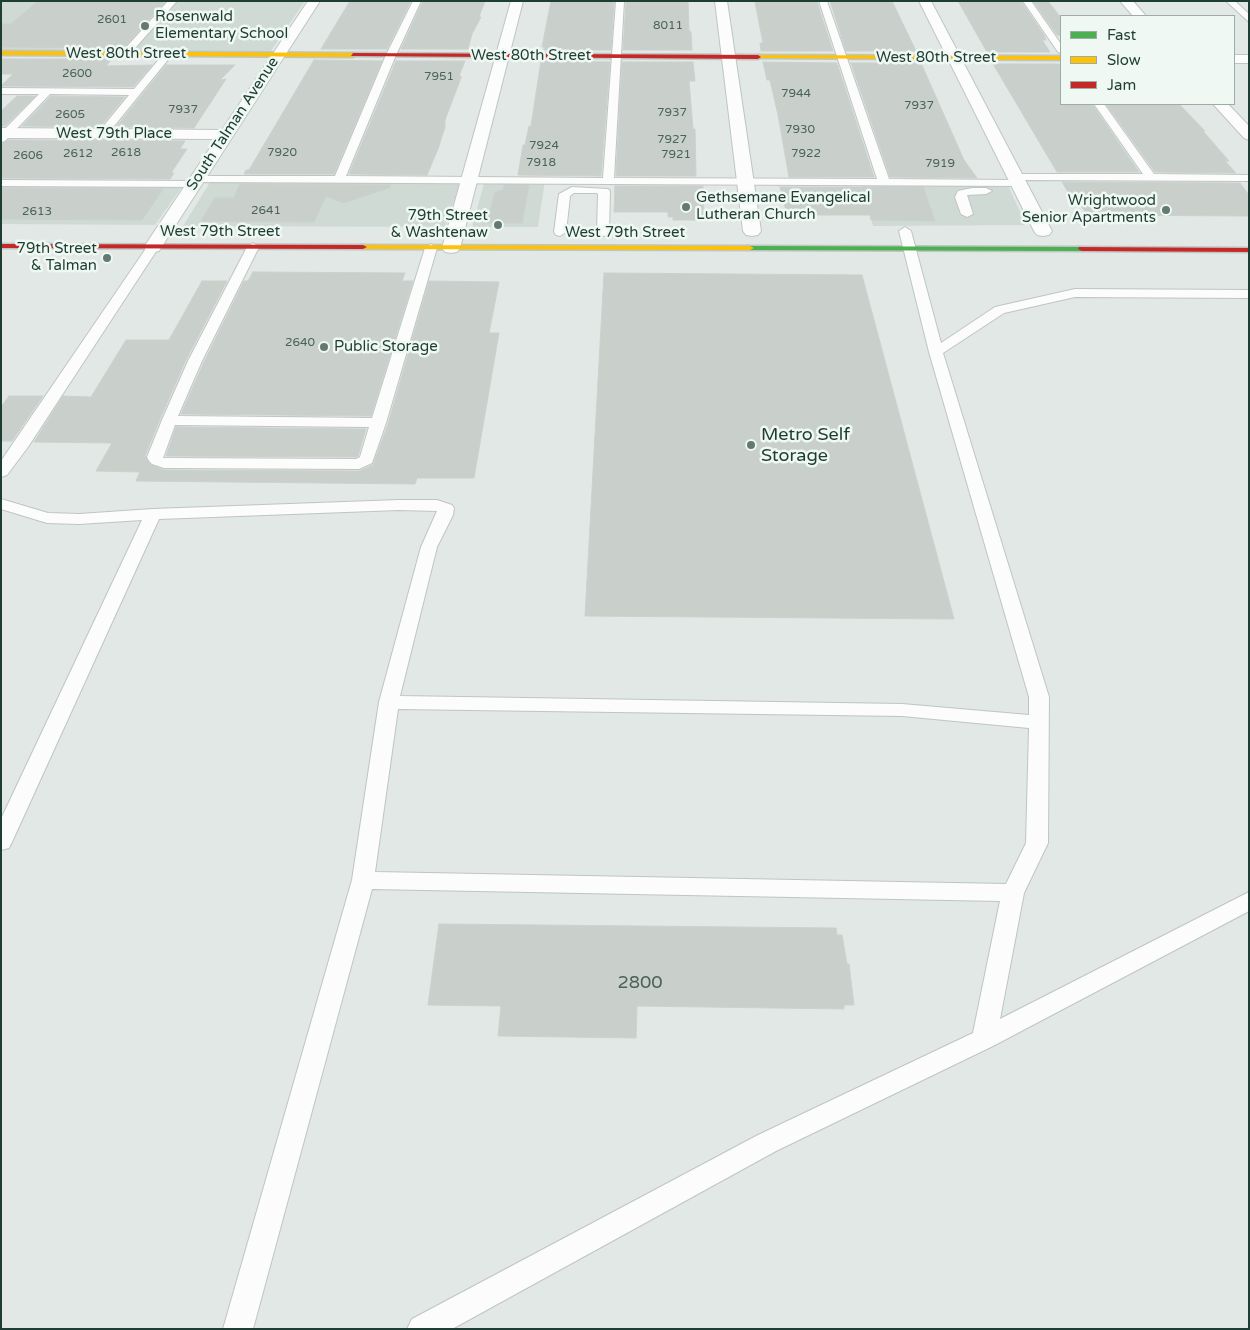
<!DOCTYPE html>
<style>
body{margin:0}
#map{position:relative;width:1250px;height:1330px;overflow:hidden;background:#e2e8e5;font-family:"Varela Round",sans-serif}
canvas{display:block}
.frame{position:absolute;inset:0;border:2px solid #1e3d34;pointer-events:none}
.legend{position:absolute;left:1060px;top:15px;width:175px;height:90px;box-sizing:border-box;background:#eff8f3;border:1px solid #9bada7;margin:0;padding:6px 9px;list-style:none;font-size:15px;color:#1e3d34}
.legend li{display:flex;align-items:center;gap:10px;height:25px}
.legend b{width:25px;border:1px solid #9bada7}
</style>
<div id="map">
<canvas width="1250" height="1330"></canvas>
<div class="frame"></div>
<ul class="legend">
<li><b style="height:6px;background:#4caf50"></b>Fast</li>
<li><b style="height:6px;background:#ffc107"></b>Slow</li>
<li><b style="height:6px;background:#c62828"></b>Jam</li>
</ul>
</div>
<script>
const context = document.querySelector('canvas').getContext('2d');
context.lineJoin = 'round';
function fill(path, color) { context.fillStyle = color; context.fill(path, 'evenodd'); }
const toPath = rows => new Path2D(rows.map(r => 'M' + r).join(''));
function strokePath(path, color, width, dash) { context.strokeStyle = color; context.lineWidth = width; context.lineCap = dash ? 'butt' : 'round'; context.setLineDash(dash || []); context.stroke(path); }
function label(font, color, halo, rows, align = 'center') {
  context.font = font + ' "Varela Round",sans-serif'; context.lineWidth = 5; context.setLineDash([]); context.textBaseline = 'middle'; context.strokeStyle = halo; context.fillStyle = color; for (const [text, x, y, turn = 0] of rows) {
    context.save(); context.translate(x, y); context.rotate((+turn || 0) * Math.PI / 180); context.textAlign = isNaN(turn) ? turn : align; if (halo) context.strokeText(text, 0, 0); context.fillText(text, 0, 0); context.restore();
  }
}
fill(toPath([
 [1,1,305,1,271,51,1,51],
 [212,179,461,180,445,227,183,226],
 [485,180,545,180,538,227,472,227],
 [861,182,1007,183,1026,225,873,226],
 [1,183,184,184,155,225,1,224]
]), '#cfdad5');
const building = toPath([
 [38,1,165,1,123,48,1,47,1,24,11,24,38,1],
 [350,1,411,1,387,49,321,49,350,1],
 [423,1,485,1,479,17,481,17,472,34,468,49,401,49,423,1],
 [551,1,614,2,611,50,544,50,544,47,542,47,551,1],
 [830,1,892,1,916,51,846,51,830,1],
 [958,1,1021,1,1044,35,1046,40,1042,40,1050,52,987,52,958,1],
 [1033,1,1048,1,1061,18,1061,36,1057,35,1033,1],
 [626,2,688,2,689,31,691,32,692,50,623,50,626,2],
 [755,2,817,2,833,51,761,51,760,43,763,43,755,2],
 [1,59,112,59,106,66,152,65,133,87,1,86,13,74,1,74,1,59],
 [314,60,382,61,334,174,244,174,246,170,249,170,314,60],
 [396,61,465,61,459,76,461,76,461,78,445,120,445,127,438,149,427,175,349,174,396,61],
 [541,61,610,62,601,176,518,175,523,145,525,145,529,126,531,126,541,61],
 [622,62,693,62,695,81,689,81,693,129,695,129,696,176,616,176,622,62],
 [763,62,837,63,874,177,789,177,778,115,770,80,767,80,763,62],
 [851,63,921,63,964,160,977,178,890,177,851,63],
 [993,64,1059,64,1061,67,1061,104,1092,104,1139,172,1057,172,993,64],
 [166,65,235,65,220,80,226,79,194,128,116,127,166,65],
 [17,96,35,96,5,126,1,126,1,111,17,96],
 [51,96,125,97,100,127,22,126,51,96],
 [1106,104,1180,105,1205,131,1203,131,1229,161,1225,161,1236,173,1155,172,1106,104],
 [9,140,185,141,180,149,187,149,171,173,174,173,170,179,1,178,1,144,9,140],
 [1062,182,1240,183,1249,195,1249,216,1087,215,1081,205,1076,205,1062,182],
 [240,184,391,185,389,188,343,203,326,196,314,222,201,221,215,198,234,198,240,184],
 [504,185,529,185,522,223,487,223,495,192,503,190,504,185],
 [615,186,703,186,704,217,699,217,699,220,673,220,673,217,668,217,668,212,614,212,615,186],
 [780,187,923,187,935,221,871,220,870,215,787,215,780,187],
 [1,188,163,189,142,220,1,219,1,188],
 [253,272,405,273,402,281,413,281,371,416,181,414,204,362,244,281,248,281,253,272],
 [604,273,862,275,954,619,585,616,604,273],
 [202,281,227,281,186,360,160,419,145,456,151,465,164,470,359,471,373,465,388,424,429,281,499,282,489,333,499,333,474,478,417,478,415,484,136,481,140,472,96,471,112,443,34,442,63,396,91,397,126,340,169,340,202,281],
 [9,396,43,396,12,441,1,441,1,407,9,396],
 [176,427,366,429,358,456,356,457,166,456,176,427],
 [439,924,836,928,837,935,842,935,847,964,849,964,854,1005,844,1005,844,1009,637,1006,636,1038,498,1036,501,1006,428,1005,439,924]
]);
fill(building, '#c9d0cc');
strokePath(building, '#cad1ce', 1);
const lane = toPath([
 [168,1,177,1,128,56,122,56,122,52,168,1],
 [413,1,421,1,396,55,346,176,603,178,616,1,624,1,614,178,877,179,819,1,827,1,889,179,1012,180,1009,177,1015,174,1143,174,1094,104,1104,104,1154,174,1249,175,1249,181,1021,180,1024,183,1018,186,198,182,198,186,194,187,1,186,1,180,194,181,194,177,198,176,335,176,386,55,413,1],
 [1023,1,1031,1,1061,44,1061,53,1058,52,1023,1],
 [1226,1,1235,1,1249,14,1249,22,1226,1],
 [168,51,171,52,171,56,106,136,102,137,97,134,129,95,50,94,5,141,1,142,1,133,39,94,1,94,1,88,134,89,165,52,168,51],
 [572,187,608,189,610,191,609,232,607,235,603,236,597,232,598,194,596,193,574,193,570,196,566,232,560,236,556,235,554,232,559,194,572,187],
 [972,188,986,188,992,191,986,194,967,195,973,214,967,217,961,214,955,197,958,191,972,188],
 [905,227,911,231,941,343,995,307,1075,289,1249,290,1249,298,1075,297,1004,313,943,353,1049,697,1048,843,1024,893,1000,1019,1249,892,1249,911,993,1046,776,1151,452,1329,407,1329,412,1319,758,1135,973,1033,1000,901,372,889,253,1329,223,1329,352,880,379,702,421,547,437,511,399,510,159,519,12,842,9,848,1,850,1,819,142,520,79,524,47,523,1,509,1,499,48,513,79,514,153,509,399,500,437,500,452,505,454,508,453,515,437,547,400,696,902,704,1029,715,1029,697,929,352,899,231,905,227],
 [398,709,902,716,1029,728,1026,843,1006,884,375,872,398,709],
 [153,243,159,247,28,447,7,475,1,477,1,461,149,244,153,243],
 [253,243,259,247,202,361,178,416,372,418,425,248,431,244,437,248,386,423,372,463,359,469,164,468,152,464,149,461,147,457,162,420,188,361,247,247,253,243],
 [175,425,369,427,360,457,356,459,163,458,175,425]
]);
const street = toPath([
 [308,1,320,1,159,251,153,252,147,251,144,247,216,139,1,138,1,128,222,130,308,1],
 [511,1,523,1,460,248,457,252,451,253,445,252,442,248,511,1],
 [715,1,727,1,761,231,758,235,752,236,746,235,743,231,715,1],
 [919,1,931,1,1052,231,1049,235,1043,236,1037,235,1034,231,919,1],
 [1120,1,1133,1,1146,16,1133,16,1120,1],
 [1234,55,1249,55,1249,63,1234,63,1234,55],
 [1213,104,1228,104,1249,126,1249,140,1244,138,1213,104]
]);
const fast = toPath([
 [747,246,1082,247,1086,249,1082,251,750,250,746,248,747,246]
]);
const slow = toPath([
 [1,51,353,53,356,55,353,57,1,55,1,51],
 [758,55,1061,56,1061,60,756,58,758,55],
 [360,245,750,246,754,248,750,250,363,249,359,247,360,245]
]);
const jam = toPath([
 [353,53,758,55,761,57,758,59,351,56,353,53],
 [1,244,363,245,367,247,363,249,1,248,1,244],
 [1079,247,1249,248,1249,252,1082,251,1078,249,1079,247]
]);
strokePath(lane, '#bfc5c2', 2);
strokePath(street, '#bfc5c2', 2);
strokePath(fast, '#bdc6c3', 3);
strokePath(slow, '#bdc6c3', 3);
strokePath(jam, '#bdc6c3', 3);
fill(lane, '#fbfcfb');
fill(street, '#fbfcfb');
fill(fast, '#4caf50');
fill(slow, '#ffc107');
fill(jam, '#c62828');
for (const [x, y, r, color] of [
 [145,26,5,"#637972"],
 [686,207,5,"#637972"],
 [1166,210,5,"#637972"],
 [498,225,5,"#637972"],
 [107,258,5,"#637972"],
 [324,347,5,"#637972"],
 [751,445,5,"#637972"]
]) { const dot = new Path2D(); dot.arc(x, y, r, 0, 2 * Math.PI); context.fillStyle = color; context.fill(dot); strokePath(dot, '#eff8f3', 2); }
label('12px', '#4a625b', null, [
 ["2601",112,20],
 ["8011",668,26],
 ["2600",77,74],
 ["7951",439,77],
 ["7944",796,94],
 ["7937",919,106],
 ["7937",183,110],
 ["7937",672,113],
 ["2605",70,115],
 ["7930",800,130],
 ["7927",672,140],
 ["7924",544,146],
 ["2618",126,153],
 ["7920",282,153],
 ["2612",78,154],
 ["7922",806,154],
 ["7921",676,155],
 ["2606",28,156],
 ["7918",541,163],
 ["7919",940,164],
 ["2641",266,211],
 ["2613",37,212],
 ["2640",300,343]
]);
label('15px', '#1e3d34', '#eff8f3', [
 ["Rosenwald",155,17],
 ["Elementary School",155,34],
 ["Gethsemane Evangelical",696,198],
 ["Lutheran Church",696,215],
 ["Wrightwood",1156,201,"right"],
 ["Senior Apartments",1156,218,"right"],
 ["79th Street",488,216,"right"],
 ["& Washtenaw",488,233,"right"],
 ["79th Street",97,249,"right"],
 ["& Talman",97,266,"right"],
 ["Public Storage",334,347]
], 'left');
label('15px', '#1e3d34', '#eff8f3', [
 ["West 80th Street",126,54],
 ["West 80th Street",531,56],
 ["West 80th Street",936,58],
 ["South Talman Avenue",233,124,-57],
 ["West 79th Place",114,134],
 ["West 79th Street",220,232],
 ["West 79th Street",625,233]
]);
label('18px', '#1e3d34', '#eff8f3', [
 ["Metro Self",761,435],
 ["Storage",761,456]
], 'left');
label('18px', '#4a625b', null, [
 ["2800",640,983]
]);
</script>
